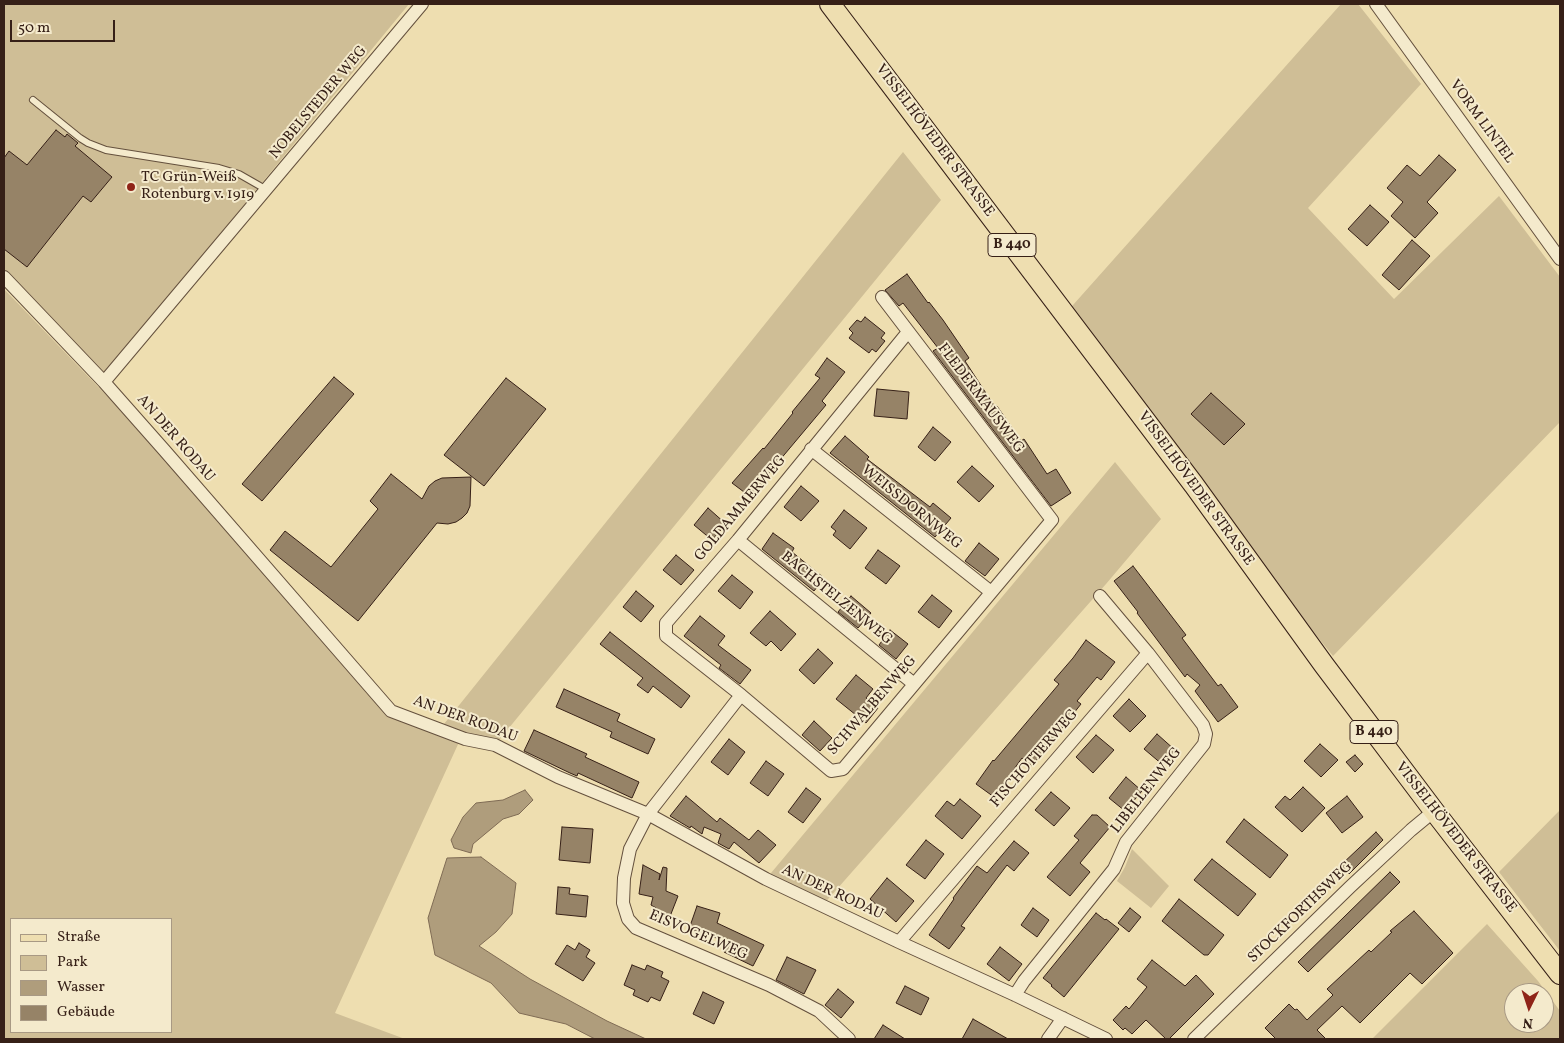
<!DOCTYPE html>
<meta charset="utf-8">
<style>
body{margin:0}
#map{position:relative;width:1564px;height:1043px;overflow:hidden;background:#eedeb0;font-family:Vollkorn,serif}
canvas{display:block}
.frame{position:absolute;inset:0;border:5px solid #362017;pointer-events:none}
.legend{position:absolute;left:10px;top:918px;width:162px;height:115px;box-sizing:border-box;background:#f4eacc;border:1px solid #a89984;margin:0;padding:6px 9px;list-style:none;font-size:15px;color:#362017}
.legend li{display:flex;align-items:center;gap:10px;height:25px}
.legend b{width:25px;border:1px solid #a89984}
.north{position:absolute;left:1504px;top:983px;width:50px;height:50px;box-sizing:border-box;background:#f4eacc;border:1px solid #a89984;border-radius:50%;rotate:184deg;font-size:14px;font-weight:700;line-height:20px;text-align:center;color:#362017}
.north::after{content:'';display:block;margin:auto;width:18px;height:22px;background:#8f2418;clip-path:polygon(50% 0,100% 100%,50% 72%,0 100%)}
.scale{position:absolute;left:10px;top:20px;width:105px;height:22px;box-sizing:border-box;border:2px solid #362017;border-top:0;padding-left:6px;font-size:15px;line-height:18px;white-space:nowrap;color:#362017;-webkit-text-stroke:4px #f4eacc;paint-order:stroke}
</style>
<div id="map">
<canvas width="1564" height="1043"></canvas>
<div class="frame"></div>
<ul class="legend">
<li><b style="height:6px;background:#eedeb0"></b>Straße</li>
<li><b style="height:14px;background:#cfbe96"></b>Park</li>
<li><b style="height:14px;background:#af9d7c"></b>Wasser</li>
<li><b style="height:14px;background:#968367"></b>Gebäude</li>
</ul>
<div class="north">N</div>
<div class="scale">50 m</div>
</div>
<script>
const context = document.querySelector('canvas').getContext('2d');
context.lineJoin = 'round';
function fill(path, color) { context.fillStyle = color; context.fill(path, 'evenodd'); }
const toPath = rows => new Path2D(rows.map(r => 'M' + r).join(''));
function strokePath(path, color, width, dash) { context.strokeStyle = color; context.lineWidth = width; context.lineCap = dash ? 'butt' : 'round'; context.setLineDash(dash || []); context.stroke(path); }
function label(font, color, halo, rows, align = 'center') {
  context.font = font + ' Vollkorn,serif'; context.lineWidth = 4; context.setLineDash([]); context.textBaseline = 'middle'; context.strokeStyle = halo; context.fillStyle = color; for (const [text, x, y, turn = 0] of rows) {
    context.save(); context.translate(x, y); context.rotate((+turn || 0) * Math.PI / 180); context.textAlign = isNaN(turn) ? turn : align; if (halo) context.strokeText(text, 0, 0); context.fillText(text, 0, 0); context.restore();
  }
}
fill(toPath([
 [4,4,409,4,104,375,4,272],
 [1341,4,1358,4,1421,84,1308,208,1394,299,1499,196,1560,277,1560,422,1333,656,1194,485,1065,314],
 [903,152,941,200,495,745,440,729],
 [4,289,161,452,390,712,460,740,335,1013,405,1039,4,1039],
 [11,919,171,919,171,1032,11,1032],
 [1115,462,1161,519,1106,584,822,906,766,879],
 [1560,810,1560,951,1499,872],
 [1132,849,1169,886,1151,908,1117,881,1125,867],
 [1487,924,1538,981,1560,1011,1560,1039,1372,1039],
 [1514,993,1544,993,1544,1023,1514,1023]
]), '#cfbe96');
const water = toPath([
 [525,790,533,800,519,814,503,819,473,844,471,853,454,848,451,840,463,817,476,803,503,800,525,790],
 [481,857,516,883,512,914,496,932,479,946,530,979,607,1021,646,1039,595,1039,566,1024,519,1013,491,983,435,955,428,918,447,858,481,857]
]);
fill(water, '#af9d7c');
strokePath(water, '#7f6b54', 1);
const building = toPath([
 [56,130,65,137,67,134,78,143,75,146,112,177,91,202,83,196,27,267,4,249,4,158,9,151,27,165,56,130],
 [1439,155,1456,170,1427,202,1438,213,1415,238,1391,216,1403,202,1387,188,1407,165,1420,176,1439,155],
 [1370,205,1389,222,1367,246,1348,229,1370,205],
 [1412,240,1430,256,1399,290,1382,275,1412,240],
 [907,274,928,303,929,302,943,320,969,358,965,361,995,407,997,406,1021,441,1024,439,1047,474,1056,469,1071,493,1051,506,933,351,938,348,903,303,899,306,885,290,907,274],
 [865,317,885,333,881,338,885,341,876,352,872,349,869,353,849,338,853,333,849,329,857,320,861,322,865,317],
 [827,358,845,372,822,401,826,405,779,461,761,483,762,485,752,498,732,483,763,448,764,449,793,413,792,412,820,378,815,375,827,358],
 [334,377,354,394,262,501,242,484,334,377],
 [506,378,546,409,484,486,444,455,506,378],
 [877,389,909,392,907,419,874,416,877,389],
 [1211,393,1245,424,1224,445,1191,414,1211,393],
 [933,427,951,442,935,461,918,447,933,427],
 [845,436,869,457,867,459,930,507,933,503,951,518,935,537,830,453,845,436],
 [972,466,994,486,979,502,957,482,972,466],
 [391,474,422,499,429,486,435,481,442,478,471,477,470,506,467,513,462,518,456,522,448,524,437,523,358,621,270,550,285,531,331,567,378,509,370,501,391,474],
 [801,486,819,501,801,521,784,507,801,486],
 [708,508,726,524,712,540,694,525,708,508],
 [844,510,867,528,850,549,833,535,836,531,831,527,844,510],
 [773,533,794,548,792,552,824,578,814,591,762,549,773,533],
 [979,543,999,559,985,576,965,561,979,543],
 [878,550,900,566,886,584,865,568,878,550],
 [676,555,694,570,681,585,663,570,676,555],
 [1133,566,1186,635,1182,638,1218,686,1221,684,1238,707,1218,722,1195,691,1200,685,1187,674,1185,677,1137,613,1138,612,1114,581,1133,566],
 [732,575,753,592,740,609,718,591,732,575],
 [636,591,654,606,641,622,623,607,636,591],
 [932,595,952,611,939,628,918,612,932,595],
 [851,596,871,613,858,628,838,612,851,596],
 [770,611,796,634,781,651,771,641,766,646,750,633,770,611],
 [700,616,725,636,718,645,751,670,740,684,719,668,721,665,684,636,700,616],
 [890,630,908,644,896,659,879,645,890,630],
 [610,632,690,696,681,708,653,686,648,693,637,685,643,678,600,644,610,632],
 [1086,640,1115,662,1101,680,1097,677,1077,701,1081,704,1032,766,1022,758,994,797,976,784,993,760,994,761,1059,684,1054,680,1073,658,1086,640],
 [818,649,833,663,814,684,799,670,818,649],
 [856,675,873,689,866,698,878,708,866,723,836,699,856,675],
 [564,689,620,714,617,721,655,739,648,754,610,737,612,732,556,707,564,689],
 [1129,699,1146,716,1130,732,1113,716,1129,699],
 [814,721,832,738,820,751,802,735,814,721],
 [534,730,587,754,585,757,639,782,632,798,578,773,577,776,570,773,524,751,534,730],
 [1157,734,1175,750,1163,765,1144,749,1157,734],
 [1096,735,1114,750,1093,773,1076,757,1096,735],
 [729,739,745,752,728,775,711,762,729,739],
 [1320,744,1338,760,1321,777,1304,761,1320,744],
 [1355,755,1363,764,1355,772,1346,762,1355,755],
 [766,761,784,774,768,796,750,783,766,761],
 [1126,777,1142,791,1125,811,1109,798,1126,777],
 [1303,787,1325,808,1302,832,1275,807,1285,796,1290,800,1303,787],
 [806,788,821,799,803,823,788,812,806,788],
 [1051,792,1070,808,1054,826,1035,810,1051,792],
 [686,796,717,822,720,818,749,840,758,830,776,845,759,863,734,842,729,849,718,843,721,834,704,827,702,834,691,826,690,828,670,816,686,796],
 [1347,796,1363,817,1342,833,1326,813,1347,796],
 [960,799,981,816,962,839,935,816,947,801,954,806,960,799],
 [1092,815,1097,815,1110,827,1080,863,1090,872,1070,896,1047,877,1079,840,1074,836,1092,815],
 [1244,819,1288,855,1270,878,1226,842,1244,819],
 [562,827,593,829,590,863,559,860,562,827],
 [1376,832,1383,840,1349,874,1341,865,1376,832],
 [926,840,944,854,925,879,906,865,926,840],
 [1014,841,1029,853,1014,871,1007,865,961,926,965,928,949,949,929,935,954,899,953,898,977,866,987,873,1014,841],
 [1212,859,1256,894,1238,916,1194,880,1212,859],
 [643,865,660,874,659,880,663,867,667,868,666,891,678,896,669,919,654,914,656,908,651,905,653,897,639,894,643,865],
 [1390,872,1400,882,1308,972,1298,962,1390,872],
 [887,878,914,901,896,922,870,899,887,878],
 [558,887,570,888,569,894,588,896,586,917,556,914,558,887],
 [1179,899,1224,935,1208,955,1204,955,1162,921,1179,899],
 [697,906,720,913,717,923,764,945,753,966,724,952,729,942,689,929,697,906],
 [1033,908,1049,920,1037,937,1021,925,1033,908],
 [1130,908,1141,917,1129,932,1118,923,1130,908],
 [1414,911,1453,953,1422,984,1410,973,1360,1023,1342,1006,1317,1030,1326,1039,1276,1039,1265,1028,1289,1004,1295,1010,1297,1009,1307,1020,1333,995,1327,989,1369,950,1371,952,1392,932,1390,931,1414,911],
 [1096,913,1105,920,1106,919,1119,929,1064,997,1051,986,1052,985,1043,978,1096,913],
 [579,943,590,950,586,957,595,963,583,981,555,964,567,945,575,950,579,943],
 [1000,947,1022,964,1009,981,987,964,1000,947],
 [787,957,816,970,804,994,776,980,787,957],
 [1152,960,1185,986,1196,975,1214,994,1169,1039,1166,1039,1146,1020,1132,1034,1125,1028,1123,1030,1113,1020,1126,1006,1129,1009,1147,987,1137,979,1152,960],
 [632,965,645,970,647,965,663,972,661,977,669,981,660,1001,651,997,648,1002,633,995,635,990,624,985,632,965],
 [905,986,929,998,921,1015,896,1003,905,986],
 [838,989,854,1002,841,1018,825,1005,838,989],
 [703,992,724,1002,714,1024,693,1014,703,992],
 [973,1019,1008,1039,962,1039,973,1019],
 [883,1025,905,1039,874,1039,883,1025]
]);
fill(building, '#968367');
strokePath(building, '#362017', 1);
const lane = toPath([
 [33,100,80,138,88,143,106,150,219,168,239,174,267,190]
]);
const street = toPath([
 [1376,4,1560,259],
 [4,277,104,382,165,451,391,711,465,739,495,745,558,777,648,814,766,879,899,942,1015,995,1106,1039],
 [104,382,422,4],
 [811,449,991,592],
 [738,540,914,684],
 [741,695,666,636,666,623,738,540,908,332],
 [899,942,1148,653,1100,596],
 [1015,995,1024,981,1114,869,1126,842,1204,744,1206,734,1203,725,1148,653],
 [849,1039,819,1011,769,985,636,928,628,919,623,903,624,878,630,849,648,814,741,695,831,771,843,769,1052,520,882,297],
 [1048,1039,1063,1018],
 [1194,1039,1350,887,1411,830,1434,811]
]);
const primary = toPath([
 [830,4,1194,485,1324,665,1434,811,1560,974]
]);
strokePath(lane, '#64503d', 8);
strokePath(street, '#64503d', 14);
strokePath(primary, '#362017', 22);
strokePath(lane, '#f4eacc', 6);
strokePath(street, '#f4eacc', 12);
strokePath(primary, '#eedeb0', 20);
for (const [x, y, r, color] of [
 [131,187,5,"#8f2418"]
]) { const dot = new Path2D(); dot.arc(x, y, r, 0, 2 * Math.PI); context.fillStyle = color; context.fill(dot); strokePath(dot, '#f4eacc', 2); }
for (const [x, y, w] of [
 [1012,245,48],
 [1374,732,48]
]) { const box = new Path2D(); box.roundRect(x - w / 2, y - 11.5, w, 23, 4); context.fillStyle = '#f4eacc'; context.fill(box); strokePath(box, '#362017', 1); }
label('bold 14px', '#362017', null, [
 ["B 440",1012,245],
 ["B 440",1374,732]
]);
label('15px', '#362017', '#f4eacc', [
 ["NOBELSTEDER WEG",319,103,-50],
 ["VORM LINTEL",1481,122,54],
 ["VISSELHÖVEDER STRASSE",934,141,53],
 ["FLEDERMAUSWEG",980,399,53],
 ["AN DER RODAU",175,439,49],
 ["VISSELHÖVEDER STRASSE",1195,489,54],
 ["WEISSDORNWEG",911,508,39],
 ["GOLDAMMERWEG",741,509,-50],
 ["BACHSTELZENWEG",836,599,39],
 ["SCHWALBENWEG",873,706,-49],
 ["AN DER RODAU",465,720,20],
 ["FISCHOTTERWEG",1035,759,-49],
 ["LIBELLENWEG",1147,791,-52],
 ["VISSELHÖVEDER STRASSE",1455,838,52],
 ["AN DER RODAU",832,893,25],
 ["STOCKFORTHSWEG",1301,913,-44],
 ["EISVOGELWEG",698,936,23]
]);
label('15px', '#362017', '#f4eacc', [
 ["TC Grün-Weiß",141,178],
 ["Rotenburg v. 1919",141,195]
], 'left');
</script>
